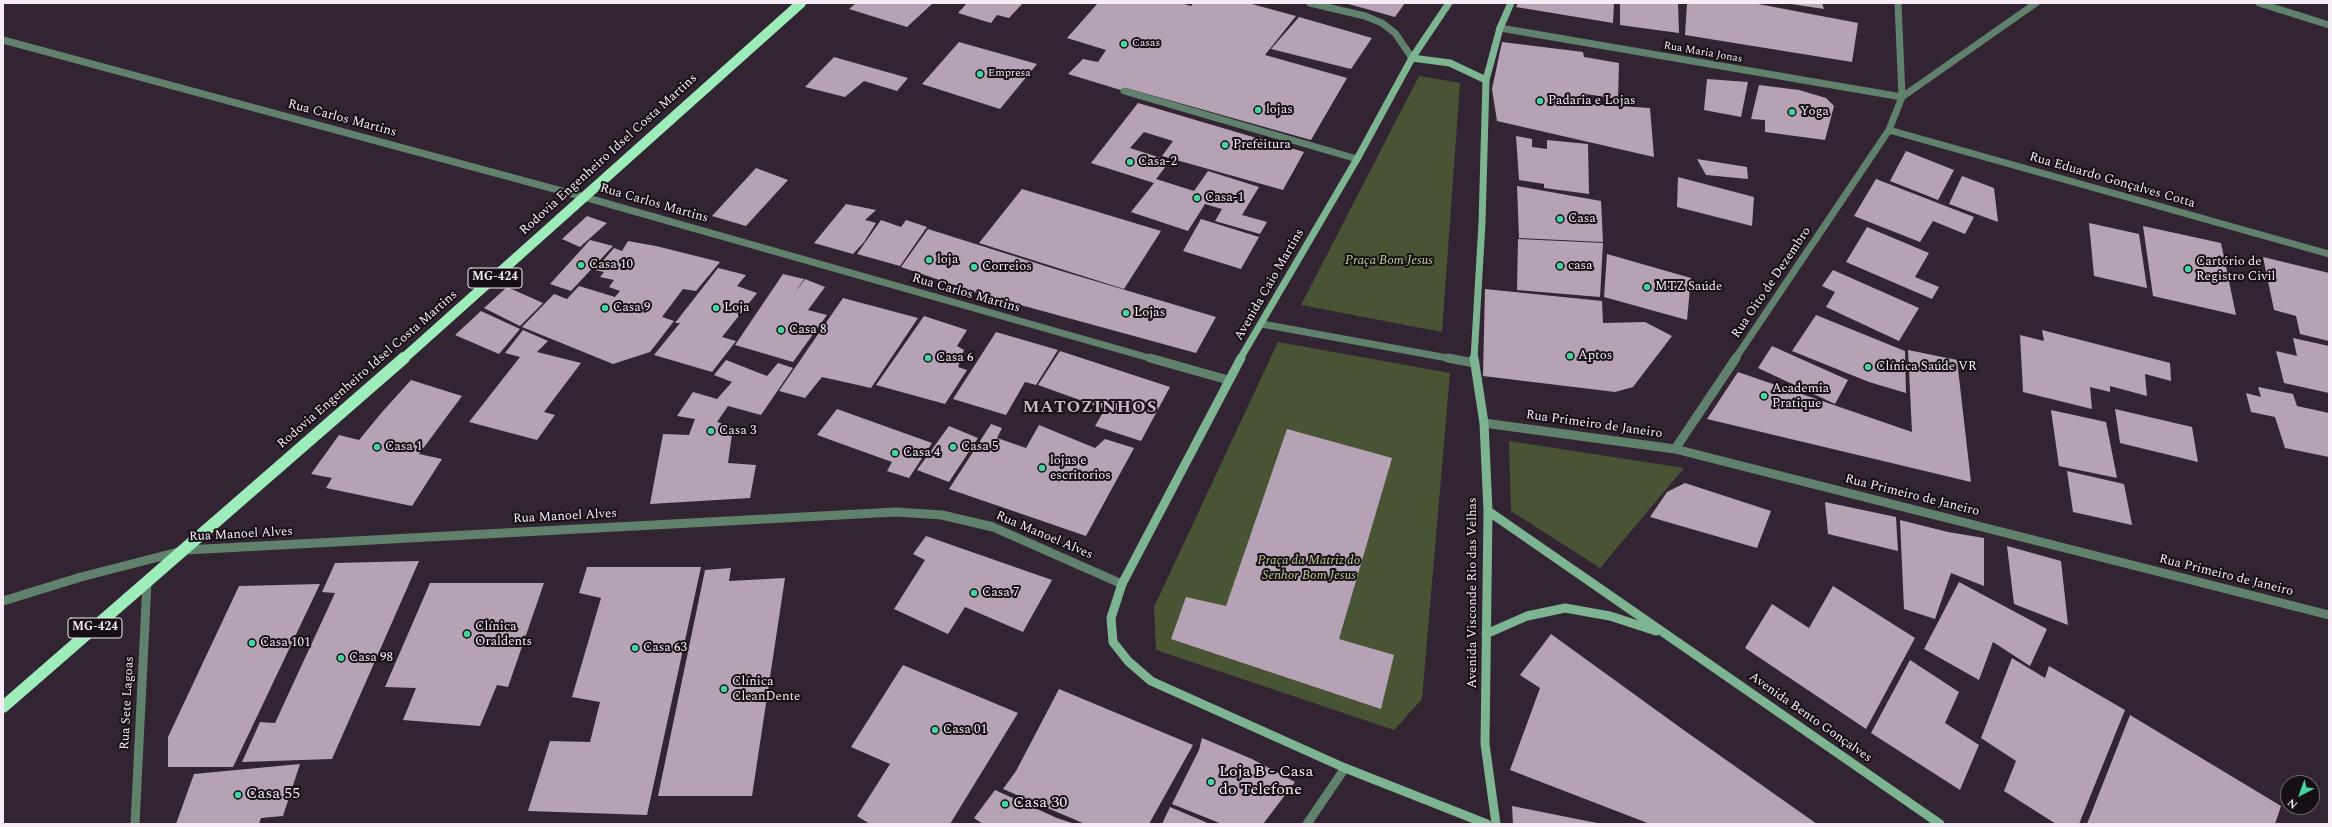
<!DOCTYPE html>
<meta charset="utf-8">
<style>
body{margin:0}
#map{position:relative;width:2332px;height:827px;overflow:hidden;background:#322432;font-family:Spectral,serif}
canvas{display:block}
.frame{position:absolute;inset:0;border:4px solid #f6ecf6;pointer-events:none}
.north{position:absolute;left:2280px;top:775px;width:40px;height:40px;box-sizing:border-box;background:#160f16;border:1px solid #706770;border-radius:50%;rotate:221deg;font-size:11px;font-weight:700;line-height:16px;text-align:center;color:#f6ecf6}
.north::after{content:'';display:block;margin:auto;width:14px;height:18px;background:#46d49e;clip-path:polygon(50% 0,100% 100%,50% 72%,0 100%)}
</style>
<div id="map">
<canvas width="2332" height="827"></canvas>
<div class="frame"></div>
<div class="north">N</div>
</div>
<script>
const context = document.querySelector('canvas').getContext('2d');
context.lineJoin = 'round';
function fill(path, color) { context.fillStyle = color; context.fill(path, 'evenodd'); }
const toPath = rows => new Path2D(rows.map(r => 'M' + r).join(''));
function strokePath(path, color, width, dash) { context.strokeStyle = color; context.lineWidth = width; context.lineCap = dash ? 'butt' : 'round'; context.setLineDash(dash || []); context.stroke(path); }
function label(font, color, halo, rows, align = 'center') {
  context.font = font + ' Spectral,serif'; context.lineWidth = 4; context.setLineDash([]); context.textBaseline = 'middle'; context.strokeStyle = halo; context.fillStyle = color; for (const [text, x, y, turn = 0] of rows) {
    context.save(); context.translate(x, y); context.rotate((+turn || 0) * Math.PI / 180); context.textAlign = isNaN(turn) ? turn : align; if (halo) context.strokeText(text, 0, 0); context.fillText(text, 0, 0); context.restore();
  }
}
fill(toPath([
 [1419,76,1460,83,1442,332,1301,305],
 [1278,342,1450,373,1422,699,1394,730,1156,650,1154,607],
 [1509,441,1684,468,1600,568,1511,511]
]), '#495434');
fill(toPath([
 [856,3,933,3,907,27,849,9],
 [967,3,1023,3,1009,18,997,15,991,23,958,13],
 [1098,3,1181,3,1191,6,1193,3,1248,3,1296,16,1265,55,1347,78,1311,140,1126,88,1124,91,1068,74,1083,59,1098,62,1106,50,1067,38],
 [1345,3,1405,3,1395,17],
 [1518,3,1614,3,1613,23,1516,7],
 [1620,3,1678,3,1679,33,1620,25],
 [1687,3,1753,3,1858,23,1852,62,1685,35],
 [1791,3,1822,3,1824,9,1791,4],
 [1299,17,1372,38,1351,69,1271,49],
 [959,42,1037,64,1000,109,922,84],
 [1502,42,1583,52,1584,57,1619,63,1618,99,1586,94,1588,104,1650,108,1654,157,1497,121,1492,89],
 [834,57,908,78,897,91,864,81,845,97,805,87],
 [1707,79,1748,82,1741,117,1704,110],
 [1759,85,1799,90,1826,98,1834,106,1825,140,1765,132,1765,120,1751,119],
 [1138,103,1304,152,1283,190,1162,156,1173,141,1144,132,1130,148,1170,161,1156,179,1194,191,1208,171,1259,187,1242,215,1267,222,1260,234,1215,221,1222,209,1205,204,1188,231,1131,212,1154,183,1091,163],
 [1516,136,1532,139,1532,147,1547,149,1547,140,1588,144,1589,194,1544,188,1544,184,1519,180],
 [1906,151,1954,170,1938,200,1890,181],
 [1697,159,1747,167,1748,179,1706,175],
 [756,168,788,180,746,226,712,216],
 [1962,176,1994,188,1998,222,1949,204],
 [1678,177,1754,197,1752,226,1677,207],
 [1876,179,1974,217,1965,234,1933,221,1920,242,1854,216],
 [1517,186,1601,201,1603,242,1519,238],
 [1022,189,1161,231,1124,289,979,243],
 [846,204,876,210,865,220,876,223,864,242,853,254,814,243],
 [587,216,607,223,580,247,562,239],
 [1201,219,1259,237,1241,269,1183,251],
 [881,220,901,227,906,220,927,227,900,266,857,254],
 [2089,223,2139,234,2147,288,2094,276],
 [2143,226,2221,243,2236,315,2153,296],
 [1867,227,1929,253,1915,277,1939,287,1932,299,1846,262],
 [928,229,1058,270,1216,317,1196,353,984,295,901,267],
 [1518,239,1603,243,1600,297,1517,290],
 [590,240,613,246,571,291,550,284],
 [628,241,656,246,720,262,696,291,683,289,662,317,674,321,650,352,613,364,522,327,554,294,567,299,579,286,615,297,620,291,609,287,614,280,600,277,604,272,595,270,614,248,622,251],
 [1607,254,1691,278,1687,320,1604,297],
 [2263,257,2329,273,2329,341,2300,334,2296,316,2274,310],
 [718,268,746,275,737,286,757,293,722,337,736,341,712,372,654,355,680,323,675,323],
 [1833,270,1919,308,1899,341,1826,307,1835,292,1822,286],
 [783,274,804,279,794,294,805,279,825,287,808,310,827,315,793,362,735,345],
 [507,287,543,303,520,326,484,308],
 [1485,289,1602,301,1603,323,1645,322,1672,336,1633,387,1615,392,1483,376],
 [843,298,918,318,871,388,822,377,805,398,779,391],
 [481,311,520,329,499,354,455,335],
 [1816,315,1905,351,1906,393,1869,382,1792,351],
 [924,316,967,330,957,346,964,350,958,367,967,370,945,404,876,385],
 [523,330,548,341,537,352,581,363,544,412,555,415,537,440,469,422,520,357,505,353],
 [2042,330,2170,363,2171,381,2145,374,2147,396,2110,386,2110,392,2090,387,2092,409,2023,392,2020,335,2044,341],
 [996,332,1058,350,1036,385,1025,382,1006,415,953,399],
 [2293,338,2329,346,2329,393,2284,383,2276,351,2297,356],
 [1772,346,1848,380,1835,404,1758,368],
 [1908,350,1957,360,1971,482,1707,419,1738,372,1912,432],
 [1060,351,1170,387,1141,441,1095,426,1105,409,1038,385],
 [726,360,767,376,778,363,793,368,761,415,728,406,717,422,733,427,728,463,756,465,750,498,650,504,663,434,689,435,695,419,677,416,693,392,717,399,732,382,714,375],
 [411,380,462,396,419,454,442,459,412,506,326,488,332,478,311,474,339,435,359,440,383,411],
 [2258,387,2293,394,2297,406,2329,413,2329,457,2285,448,2275,417,2251,412,2246,393,2261,397],
 [837,409,932,443,909,478,887,471,892,462,817,435],
 [2115,409,2192,427,2198,462,2120,443],
 [2051,410,2106,422,2117,478,2059,466],
 [991,424,1002,428,997,438,1026,448,1039,425,1095,448,1105,439,1134,448,1086,536,949,489],
 [949,426,978,438,949,482,917,470],
 [1287,429,1392,458,1339,639,1394,655,1381,709,1171,639,1186,597,1226,606],
 [2067,471,2124,484,2132,525,2073,512],
 [1685,483,1771,511,1757,548,1650,517,1667,492],
 [1825,502,1896,517,1898,551,1828,534],
 [1900,520,1948,532,1984,538,1984,586,1951,573,1935,619,1904,609],
 [926,536,1052,580,1023,632,965,607,948,634,894,609,925,560,913,554],
 [2007,546,2061,561,2068,625,2014,604],
 [419,561,332,759,242,762,260,722,275,723,335,593,322,592,335,563],
 [587,567,701,567,647,815,528,811,550,741,590,742,600,702,572,697,601,598,579,593],
 [731,568,729,581,785,578,752,796,658,796,705,570],
 [1959,582,2047,629,2030,666,1993,642,1979,680,1924,649],
 [430,583,544,583,508,687,497,685,480,726,403,720,416,688,385,687],
 [320,584,233,767,168,767,168,737,239,586],
 [1833,586,1915,638,1866,729,1745,648,1772,604,1809,628],
 [1551,634,1685,731,1817,824,1650,824,1510,770,1540,688,1520,675],
 [2012,658,2045,678,2049,666,2125,710,2079,824,2056,824,2004,791,2016,761,1981,738],
 [1910,660,1959,692,1945,723,1979,745,1960,790,1871,733],
 [903,665,1018,713,950,824,870,824,857,816,890,764,851,747],
 [1059,689,1193,745,1149,824,1085,824,1003,789,1016,771],
 [2130,715,2281,806,2275,824,2087,824],
 [1202,738,1252,759,1295,782,1263,824,1222,824,1172,804,1199,750],
 [300,764,283,816,261,818,259,824,176,824,194,774],
 [995,790,1057,818,1075,824,983,824,974,818],
 [1512,806,1597,823,1597,824,1513,824],
 [1170,807,1210,824,1162,824]
]), '#b5a3b5');
strokePath(toPath([
 [2259,3,2329,25],
 [1124,91,1357,159]
]), '#60826c', 7);
strokePath(toPath([
 [1310,3,1365,16,1382,23,1395,33,1412,58],
 [1500,28,1902,97,1898,3],
 [3,40,584,197,1153,359],
 [1889,130,2329,254],
 [1262,324,1453,359],
 [1735,359,1889,130,1902,97,2036,3]
]), '#60826c', 7);
strokePath(toPath([
 [1150,358,1228,380],
 [1448,358,1474,363],
 [1484,423,1675,449,2329,615],
 [1675,449,1736,358],
 [3,601,81,577,186,550,896,512,942,515,993,527,1122,584],
 [135,824,147,583],
 [1307,824,1345,768]
]), '#60826c', 9);
strokePath(toPath([
 [1412,58,1450,63,1486,80],
 [1240,359,1357,159,1412,58,1449,3],
 [1474,359,1482,223,1486,80,1500,28,1511,3]
]), '#7db491', 7);
strokePath(toPath([
 [1241,358,1122,584,1111,618,1113,642,1128,661,1151,681,1345,768,1487,824],
 [1474,358,1484,423,1488,511,1485,744,1496,824],
 [1488,511,1940,824],
 [1486,634,1527,616,1565,608,1610,616,1656,631]
]), '#7db491', 9);
strokePath(toPath([
 [403,359,801,3]
]), '#9dedbb', 10);
strokePath(toPath([
 [3,707,404,358]
]), '#9dedbb', 12);
for (const [x, y, r, color] of [
 [1124,44,4,"#46d49e"],
 [980,74,4,"#46d49e"],
 [1540,101,4,"#46d49e"],
 [1258,110,4,"#46d49e"],
 [1792,112,4,"#46d49e"],
 [1225,145,4,"#46d49e"],
 [1130,162,4,"#46d49e"],
 [1197,198,4,"#46d49e"],
 [1560,219,4,"#46d49e"],
 [929,260,4,"#46d49e"],
 [581,265,4,"#46d49e"],
 [1560,266,4,"#46d49e"],
 [974,267,4,"#46d49e"],
 [2188,269,4,"#46d49e"],
 [1647,287,4,"#46d49e"],
 [605,308,4,"#46d49e"],
 [716,308,4,"#46d49e"],
 [1126,313,4,"#46d49e"],
 [781,330,4,"#46d49e"],
 [1570,356,4,"#46d49e"],
 [928,358,4,"#46d49e"],
 [1868,367,4,"#46d49e"],
 [1764,396,4,"#46d49e"],
 [711,431,4,"#46d49e"],
 [377,447,4,"#46d49e"],
 [953,447,4,"#46d49e"],
 [895,453,4,"#46d49e"],
 [1042,468,4,"#46d49e"],
 [974,593,4,"#46d49e"],
 [467,634,4,"#46d49e"],
 [252,643,4,"#46d49e"],
 [635,648,4,"#46d49e"],
 [341,658,4,"#46d49e"],
 [724,689,4,"#46d49e"],
 [935,730,4,"#46d49e"],
 [1211,782,4,"#46d49e"],
 [238,795,4,"#46d49e"],
 [1005,804,4,"#46d49e"]
]) { const dot = new Path2D(); dot.arc(x, y, r, 0, 2 * Math.PI); context.fillStyle = color; context.fill(dot); strokePath(dot, '#160f16', 1.5); }
label('11px', '#f6ecf6', '#160f16', [
 ["Casas",1132,44],
 ["Empresa",988,74]
], 'left');
label('11px', '#f6ecf6', '#160f16', [
 ["Rua Maria Jonas",1703,53,10]
]);
for (const [x, y, w] of [
 [495,278,54],
 [95,628,54]
]) { const box = new Path2D(); box.roundRect(x - w / 2, y - 10, w, 20, 3); context.fillStyle = '#160f16'; context.fill(box); strokePath(box, '#f6ecf6', 1); }
label('bold 12px', '#f6ecf6', null, [
 ["MG-424",495,278],
 ["MG-424",95,628]
]);
label('13px', '#f6ecf6', '#160f16', [
 ["Padaria e Lojas",1548,101],
 ["lojas",1266,110],
 ["Yoga",1800,112],
 ["Prefeitura",1233,145],
 ["Casa-2",1138,162],
 ["Casa-1",1205,198],
 ["Casa",1568,219],
 ["loja",937,260],
 ["Cartório de",2196,262],
 ["Registro Civil",2196,277],
 ["Casa 10",589,265],
 ["casa",1568,266],
 ["Correios",982,267],
 ["MTZ Saúde",1655,287],
 ["Casa 9",613,308],
 ["Loja",724,308],
 ["Lojas",1134,313],
 ["Casa 8",789,330],
 ["Aptos",1578,356],
 ["Casa 6",936,358],
 ["Clínica Saúde VR",1876,367],
 ["Academia",1772,389],
 ["Pratique",1772,404],
 ["Casa 3",719,431],
 ["Casa 1",385,447],
 ["Casa 5",961,447],
 ["Casa 4",903,453],
 ["lojas e",1050,461],
 ["escritorios",1050,476],
 ["Casa 7",982,593],
 ["Clínica",475,627],
 ["Oraldents",475,642],
 ["Casa 101",260,643],
 ["Casa 63",643,648],
 ["Casa 98",349,658],
 ["Clínica",732,682],
 ["CleanDente",732,697],
 ["Casa 01",943,730]
], 'left');
label('13px', '#f6ecf6', '#160f16', [
 ["Rua Carlos Martins",342,119,15],
 ["Rodovia Engenheiro Idsel Costa Martins",609,155,-42],
 ["Rua Eduardo Gonçalves Cotta",2112,181,16],
 ["Rua Carlos Martins",654,204,16],
 ["Rua Oito de Dezembro",1772,283,-56],
 ["Avenida Caio Martins",1270,285,-60],
 ["Rua Carlos Martins",966,294,16],
 ["Rodovia Engenheiro Idsel Costa Martins",368,370,-41],
 ["Rua Primeiro de Janeiro",1594,425,8],
 ["Rua Primeiro de Janeiro",1912,496,14],
 ["Rua Manoel Alves",565,517,-3],
 ["Rua Manoel Alves",241,535,-3],
 ["Rua Manoel Alves",1044,536,23],
 ["Rua Primeiro de Janeiro",2226,576,14],
 ["Avenida Visconde Rio das Velhas",1473,593,-90],
 ["Rua Sete Lagoas",128,703,-87],
 ["Avenida Bento Gonçalves",1810,718,35]
]);
label('italic 13px', '#bdd296', '#160f16', [
 ["Praça Bom Jesus",1389,261],
 ["Praça da Matriz do",1309,561],
 ["Senhor Bom Jesus",1309,576]
]);
label('16px', '#f6ecf6', '#160f16', [
 ["Loja B - Casa",1219,773],
 ["do Telefone",1219,791],
 ["Casa 55",246,795],
 ["Casa 30",1013,804]
], 'left');
context.letterSpacing = '1px';
label('bold 17px', '#cab8ca', '#160f16', [
 ["MATOZINHOS",1090,409]
]);
context.letterSpacing = '0px';
</script>
